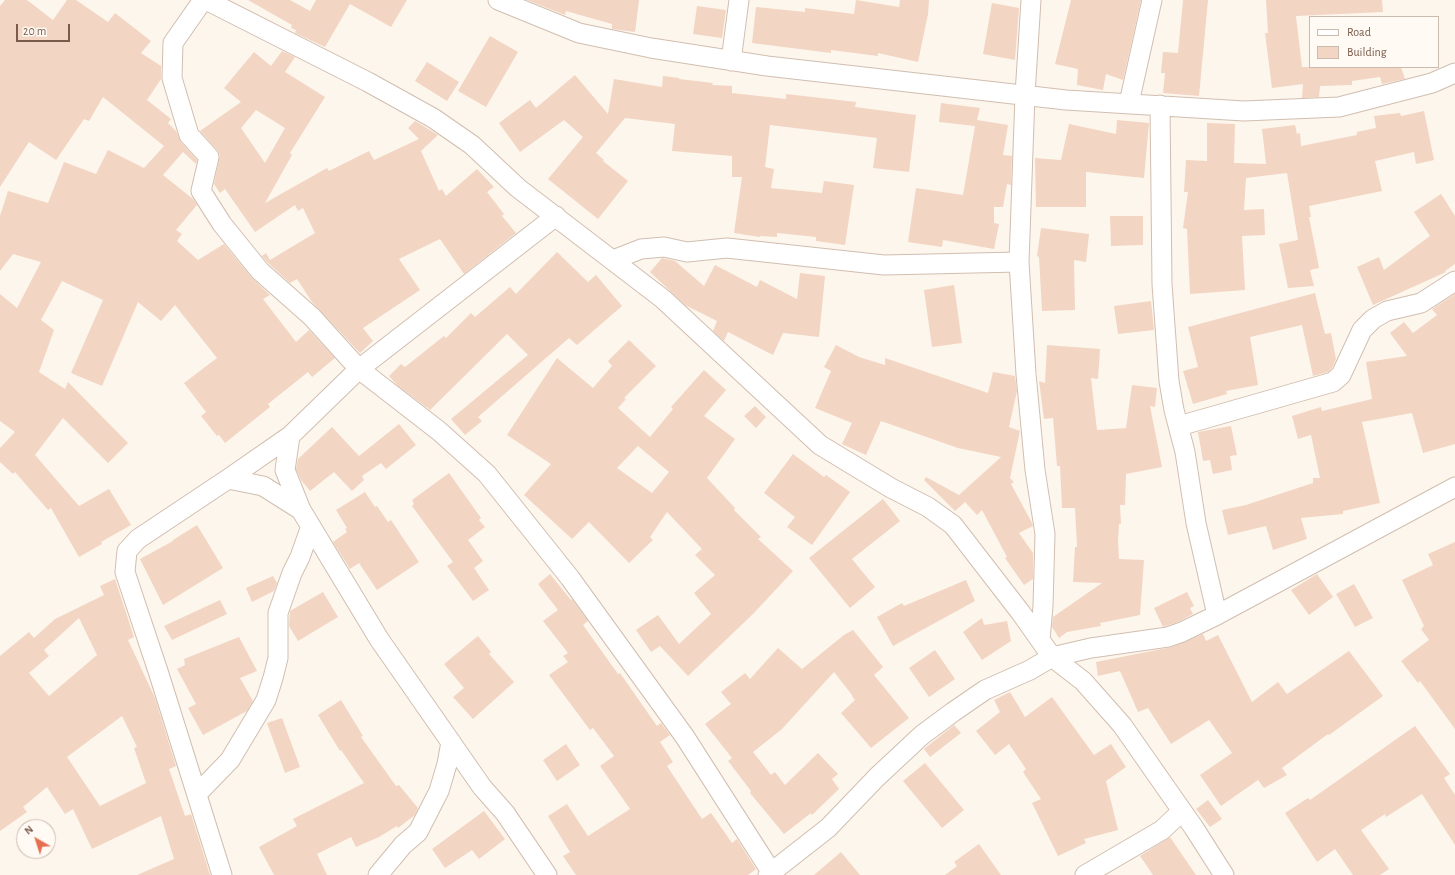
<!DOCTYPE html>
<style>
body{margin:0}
#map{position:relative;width:1455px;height:875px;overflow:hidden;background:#fdf6ec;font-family:"Alegreya Sans",sans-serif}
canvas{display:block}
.legend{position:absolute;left:1309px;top:16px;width:130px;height:52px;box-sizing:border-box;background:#fffaf3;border:1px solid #cabbb1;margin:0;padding:5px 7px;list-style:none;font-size:12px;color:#7a5c4d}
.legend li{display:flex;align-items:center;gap:8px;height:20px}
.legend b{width:20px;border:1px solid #cabbb1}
.north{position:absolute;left:16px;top:819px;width:40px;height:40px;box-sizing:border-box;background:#fffaf3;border:1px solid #cabbb1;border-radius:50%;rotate:321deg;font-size:11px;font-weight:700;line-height:16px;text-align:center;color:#7a5c4d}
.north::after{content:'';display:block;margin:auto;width:14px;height:18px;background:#e76f51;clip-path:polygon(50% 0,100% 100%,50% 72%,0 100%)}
.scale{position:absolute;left:16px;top:24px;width:54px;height:18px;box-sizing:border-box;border:2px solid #7a5c4d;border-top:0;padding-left:5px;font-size:12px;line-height:14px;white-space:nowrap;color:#7a5c4d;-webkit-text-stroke:3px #fffaf3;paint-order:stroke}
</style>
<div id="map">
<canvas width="1455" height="875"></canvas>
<ul class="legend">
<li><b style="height:5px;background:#fff"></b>Road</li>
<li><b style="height:11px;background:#f3d5c3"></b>Building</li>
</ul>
<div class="north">N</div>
<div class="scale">20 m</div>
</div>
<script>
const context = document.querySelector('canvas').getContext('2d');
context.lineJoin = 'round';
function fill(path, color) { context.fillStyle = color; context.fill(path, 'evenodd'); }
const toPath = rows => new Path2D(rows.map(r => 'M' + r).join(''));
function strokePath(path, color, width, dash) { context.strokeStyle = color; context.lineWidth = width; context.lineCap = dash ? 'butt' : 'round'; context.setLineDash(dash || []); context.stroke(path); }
fill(toPath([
 [5,0,27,0,53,20,67,0,76,0,108,22,115,13,151,41,141,53,161,66,161,79,147,100,171,119,168,123,176,131,181,142,197,160,196,164,183,152,163,175,193,199,197,205,176,230,182,234,177,241,198,260,224,244,252,278,270,295,263,299,296,342,309,330,335,358,312,377,308,372,268,404,270,407,225,443,219,435,217,436,201,416,206,412,184,383,217,358,175,305,161,321,138,302,102,386,71,373,103,300,62,281,41,320,54,330,39,372,65,389,68,382,128,443,108,463,63,418,35,455,79,506,109,489,131,525,101,542,102,544,79,557,51,508,48,510,15,472,13,474,0,462,0,448,15,432,0,421,0,294,17,308,41,262,13,254,0,271,0,216,8,191,48,203,64,162,96,174,108,150,144,168,164,146,103,97,89,121,84,119,56,160,29,142,0,187,0,6],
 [248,0,290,0,310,11,316,0,407,0,391,27,350,4,325,47,295,33,296,30,291,28,292,25],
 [527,0,639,0,635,32,612,29,612,24,566,11,565,15],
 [856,0,899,7,900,0,929,0,928,14,918,62,878,53,878,56,831,50,831,53,752,43,756,7,805,12,805,8,854,14],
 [1071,0,1141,0,1123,80,1106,74,1103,90,1077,85,1078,69,1055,64],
 [1183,0,1208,0,1199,96,1163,93,1165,73,1161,73,1163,52,1178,53],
 [1266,0,1382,0,1383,12,1296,16,1302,67,1401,67,1405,79,1382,84,1380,77,1352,81,1352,85,1320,86,1319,97,1302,98,1303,84,1272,88,1265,33,1268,33],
 [992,3,1019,8,1015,60,983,54],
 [697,6,726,10,722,38,693,34],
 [490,36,518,52,486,107,458,91],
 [282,51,295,57,285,72,325,97,290,153,292,155,265,203,327,168,329,171,369,151,374,160,419,139,408,128,415,121,438,135,421,151,439,191,442,189,446,196,477,169,494,187,487,192,504,214,502,216,516,233,464,274,440,239,399,259,420,290,363,328,373,341,360,353,312,302,297,279,290,283,268,263,260,254,262,256,266,253,270,260,315,233,303,208,298,211,295,205,255,232,225,189,220,193,214,184,220,155,217,150,200,131,241,102,224,88,254,52,271,66],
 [256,110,285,128,265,163,241,128],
 [427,62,459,82,447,101,415,81],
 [575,75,608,114,614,79,662,87,663,76,679,78,679,79,713,83,712,85,732,86,732,93,786,99,786,94,856,102,855,107,916,115,909,172,873,168,877,138,770,125,765,167,774,169,771,188,822,193,824,181,854,185,845,245,816,241,816,237,777,233,777,237,760,236,760,237,734,233,742,177,732,177,732,156,672,151,675,124,625,118,596,153,604,160,603,161,628,181,598,219,548,179,583,137,564,120,520,152,499,123,530,100,536,108],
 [941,103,980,108,977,120,1008,125,1003,155,1012,156,1011,185,1007,184,1003,207,994,207,994,223,999,224,994,249,943,240,942,247,908,242,916,188,963,195,975,126,939,122],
 [1424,111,1434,160,1416,164,1414,152,1375,161,1382,191,1309,206,1311,217,1309,217,1319,268,1310,270,1314,286,1288,288,1279,244,1298,240,1287,173,1246,178,1244,210,1264,209,1265,235,1242,236,1245,290,1190,294,1187,229,1183,228,1188,192,1184,192,1186,160,1207,161,1207,123,1235,124,1234,163,1266,164,1262,129,1295,125,1297,134,1300,133,1301,146,1357,135,1357,132,1376,128,1374,116,1400,113,1401,116],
 [1117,120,1149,123,1144,178,1086,172,1086,207,1036,207,1035,158,1061,160,1069,124,1116,134],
 [1441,194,1455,216,1455,264,1445,271,1446,272,1373,305,1357,267,1379,257,1384,270,1430,236,1414,212],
 [1110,216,1143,216,1143,245,1111,246],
 [1041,228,1089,234,1086,262,1074,260,1075,310,1042,311,1039,257,1037,256],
 [557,252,588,282,596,275,622,306,577,345,569,338,478,417,482,421,465,435,451,419,528,355,507,334,430,410,427,407,426,407,398,386,389,376,401,364,405,367,444,336,446,338,471,313,475,317,510,287,516,294],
 [662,258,675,261,704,286,715,265,757,287,760,280,797,299,800,273,825,276,819,337,783,333,773,355,728,332,724,341,713,331,717,321,685,305,650,272],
 [954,285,962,343,932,347,924,290],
 [1315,293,1325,334,1331,333,1336,359,1332,368,1328,372,1313,376,1302,325,1250,337,1258,385,1226,391,1227,394,1193,404,1183,371,1198,367,1188,327],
 [1455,294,1455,444,1423,453,1412,413,1362,422,1380,503,1343,511,1343,514,1301,518,1307,539,1273,550,1266,526,1228,535,1222,510,1246,505,1313,483,1313,478,1320,478,1311,435,1298,439,1292,416,1321,407,1322,411,1372,399,1366,362,1407,356,1390,333,1404,322,1413,333,1437,315,1432,309],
 [1151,301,1154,330,1118,334,1114,306],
 [629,340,656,366,624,398,626,399,618,408,650,437,673,409,671,407,704,370,726,390,704,416,735,439,707,478,735,508,734,510,761,537,758,539,793,571,754,613,688,676,660,646,651,652,636,630,658,615,679,644,711,614,694,593,715,575,695,555,702,549,667,512,650,537,653,540,629,563,589,522,572,539,524,495,551,464,507,435,557,358,593,388,612,366,608,361],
 [638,446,669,472,652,493,617,468],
 [836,345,859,357,885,365,885,358,988,393,993,372,1015,376,1017,391,1009,427,1020,431,1010,478,1014,482,1011,484,1032,523,1033,526,1019,533,1033,553,1033,579,1024,585,1005,558,1007,557,982,510,977,515,965,502,955,511,924,480,926,477,959,495,1001,457,958,448,881,421,866,455,842,444,852,423,815,408,831,371,824,367],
 [1047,345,1100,349,1098,379,1091,378,1097,430,1126,428,1132,385,1157,388,1155,407,1150,406,1162,467,1126,474,1125,505,1120,505,1121,524,1119,524,1118,541,1119,559,1144,560,1140,615,1100,623,1101,626,1067,632,1059,638,1052,627,1053,617,1102,583,1073,582,1075,547,1077,547,1075,508,1062,508,1060,466,1057,466,1053,418,1044,419,1039,381,1045,383],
 [755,406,766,417,756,428,744,416],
 [399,424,416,445,386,469,381,463,362,476,364,480,352,491,334,472,310,491,301,480,296,469,298,459,332,427,359,456],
 [1231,426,1237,455,1230,456,1232,470,1213,474,1210,460,1203,461,1198,432],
 [793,454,824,477,826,475,850,492,812,545,787,527,795,517,764,493],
 [449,473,481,518,479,520,485,527,468,540,483,561,474,568,489,590,473,601,447,566,453,562,412,506,414,504,412,500],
 [365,492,375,507,377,506,388,522,391,520,419,562,377,590,359,563,350,569,333,542,347,532,345,529,347,528,336,510],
 [883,499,900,521,852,559,875,587,850,608,809,558],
 [197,525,223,568,163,605,140,559,173,541,173,540],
 [1455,542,1455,729,1420,681,1418,683,1401,661,1429,640,1421,629,1424,626,1402,580,1433,565,1428,554],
 [550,574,571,600,572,599,588,621,583,625,618,674,620,673,657,726,661,723,670,735,660,742,673,762,667,766,702,819,711,813,732,843,737,839,756,869,748,875,576,875,563,856,570,852,548,816,567,804,588,836,630,809,600,766,614,756,593,728,590,730,549,675,568,662,563,656,568,653,543,621,558,610,538,584],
 [1317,574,1333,597,1309,615,1291,590],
 [273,576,277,583,274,591,252,602,246,588],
 [115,579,134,637,128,640,155,698,176,766,169,769,185,816,191,814,210,875,137,875,174,859,161,816,92,849,73,809,65,814,47,787,23,807,27,812,0,831,0,656,29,632,34,638,55,619,104,595,100,586],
 [79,618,97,655,49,696,29,673,49,656,44,650],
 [122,716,137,747,134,748,146,783,100,806,67,757],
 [966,580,975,601,893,646,877,617,902,603,904,606],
 [1354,584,1373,618,1355,627,1336,594],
 [323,592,338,617,298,641,289,626,290,611],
 [1187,592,1194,606,1190,608,1193,614,1178,622,1163,627,1154,608],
 [220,600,227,614,172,640,164,626],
 [982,618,984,625,1007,621,1011,641,982,660,963,632],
 [853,630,883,667,874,675,909,718,871,748,841,713,855,700,852,696,852,695,834,672,782,729,753,752,771,775,775,772,785,785,818,753,838,774,832,779,839,789,812,815,811,813,784,834,750,793,751,791,728,761,732,758,705,724,731,704,721,692,745,673,750,679,778,648,802,669,844,635],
 [1203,634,1206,641,1218,635,1252,702,1278,682,1287,694,1349,651,1383,696,1329,735,1328,734,1282,768,1287,775,1264,788,1258,780,1221,806,1200,775,1232,753,1209,720,1171,744,1148,708,1138,712,1120,671,1098,676,1096,662,1172,647],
 [478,636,491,652,489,654,514,682,473,719,453,697,464,688,444,664],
 [239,637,257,671,240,678,253,701,247,711,203,735,188,708,196,704,177,669,185,665,184,659],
 [935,650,955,679,929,697,909,668],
 [1010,692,1025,717,1052,697,1094,755,1111,744,1126,767,1106,781,1118,830,1084,839,1086,843,1058,856,1032,803,1041,799,1023,772,1026,769,1009,744,995,755,976,731,1000,712,994,700],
 [341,700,363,736,361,737,396,786,399,785,418,808,415,815,398,828,397,826,379,837,356,847,351,837,317,854,327,875,274,875,259,847,297,826,293,819,364,783,341,750,340,751,318,715],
 [282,718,300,767,285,773,267,723],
 [954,725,961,733,930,757,924,749],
 [1415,726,1450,774,1444,778,1455,795,1455,845,1422,794,1386,817,1385,814,1361,830,1389,869,1380,875,1353,875,1335,849,1317,862,1285,813,1308,798,1310,800],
 [566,744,580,765,557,781,543,760],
 [925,763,964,810,942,828,903,781],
 [1208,800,1222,819,1210,827,1196,809],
 [484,811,505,839,479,859,472,850,445,868,432,849],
 [1170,837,1196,875,1153,875,1140,856],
 [979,844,1001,875,945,875,957,866,954,862],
 [841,852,860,875,814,875]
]), '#f3d5c3');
const street = toPath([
 [203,0,173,43,172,78,189,135,209,157,201,191,222,224,260,271,312,317,359,369,439,431,487,474,570,578,685,737,772,873,770,875],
 [206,0,368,82,433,118,472,145,518,188,663,299,820,445,891,488,928,507,953,525,1021,613,1052,657,1083,681,1122,725,1194,828,1224,875],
 [498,0,579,33,651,48,767,66,1066,100,1244,111,1339,107,1432,83,1455,73],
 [1031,0,1025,95,1019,262,1026,374,1035,470,1045,534,1043,606,1040,640],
 [731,61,739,0],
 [1129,103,1152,0],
 [1160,105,1162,284,1169,381,1174,410,1185,452,1196,523,1217,615],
 [613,260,641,249,664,247,687,252,727,248,884,265,1019,262],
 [1179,426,1333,382,1341,375,1362,330,1373,319,1387,311,1421,303,1455,281],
 [290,436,285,470,301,510,379,639,482,787,505,813,547,875],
 [228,479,263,486,301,510],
 [197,794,230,760,266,700,273,678,278,658,278,613,292,573,300,557,311,526],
 [222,875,158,671,125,572,127,551,138,539,228,479,290,436,359,369,556,216],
 [378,875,403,845,418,832,439,791,447,764,451,742],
 [768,875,828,828,877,777,922,735,953,712,985,690,1030,670,1052,657,1091,648,1168,637,1182,632,1217,615,1455,487],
 [1085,875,1162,830,1182,811]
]);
strokePath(street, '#d1beb0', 21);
strokePath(street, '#fff', 19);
</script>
